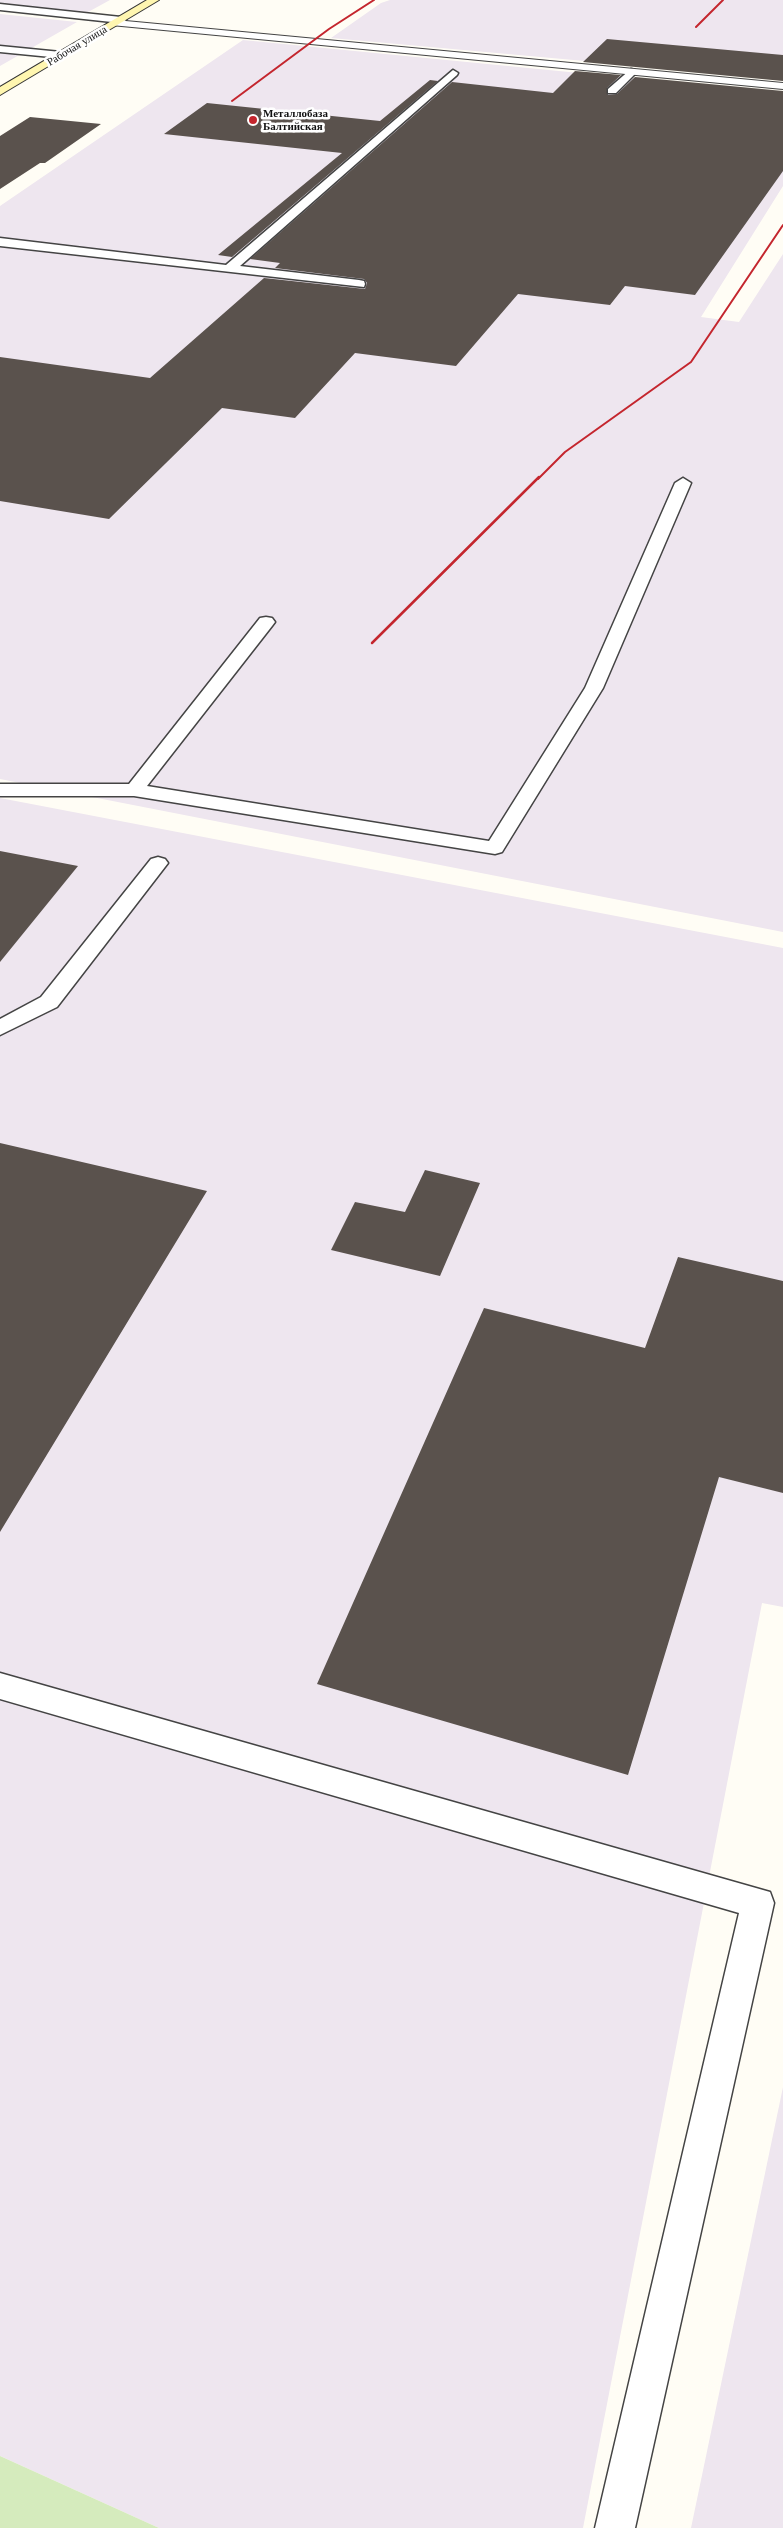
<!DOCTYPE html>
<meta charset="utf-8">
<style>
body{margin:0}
canvas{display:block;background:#fffdf5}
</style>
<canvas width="783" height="2528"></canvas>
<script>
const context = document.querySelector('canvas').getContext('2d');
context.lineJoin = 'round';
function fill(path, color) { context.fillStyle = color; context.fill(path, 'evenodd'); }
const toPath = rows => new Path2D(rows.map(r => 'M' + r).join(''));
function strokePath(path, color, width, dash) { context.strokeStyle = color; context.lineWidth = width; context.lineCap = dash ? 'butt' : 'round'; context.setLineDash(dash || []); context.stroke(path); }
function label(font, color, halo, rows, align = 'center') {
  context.font = font + ' "Libre Baskerville",serif'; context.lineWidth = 5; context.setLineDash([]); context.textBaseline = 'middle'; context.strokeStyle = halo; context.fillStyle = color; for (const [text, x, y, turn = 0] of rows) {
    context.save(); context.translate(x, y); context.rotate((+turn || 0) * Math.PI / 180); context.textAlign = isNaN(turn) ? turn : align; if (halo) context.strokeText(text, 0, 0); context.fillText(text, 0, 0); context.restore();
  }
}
fill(toPath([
 [0,0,110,0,79,17,0,9],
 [390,0,783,0,783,79,331,38,381,3],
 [0,14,77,22,0,66],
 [243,40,783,93,783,186,701,317,739,322,783,254,783,932,0,779,0,206],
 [0,798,783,948,783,1607,762,1603,583,2528,159,2528,0,2456],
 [783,2087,783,2528,691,2528]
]), '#eee6ef');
fill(toPath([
 [0,2456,159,2528,0,2528]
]), '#d5ebbd');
fill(toPath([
 [607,39,783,55,783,81,583,62],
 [575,71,621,75,607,88,608,95,617,94,635,77,783,91,783,171,695,295,625,286,610,305,518,294,456,366,355,353,295,418,222,408,109,519,0,501,0,357,150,378,264,278,365,289,367,283,364,279,275,268,280,263,250,259,452,82,553,93],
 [430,80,438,81,232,257,218,255,342,153,164,134,207,103,380,121],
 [30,117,101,124,45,163,40,163,0,189,0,136],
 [0,851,78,866,0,962],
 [0,1143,207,1191,0,1532],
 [425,1170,480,1183,440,1276,331,1250,355,1202,405,1212],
 [678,1257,783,1281,783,1493,719,1477,628,1775,317,1684,484,1308,645,1348]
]), '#5a524d');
const service = toPath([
 [0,4,121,17,126,20,121,23,0,10,0,4],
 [0,46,61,52,66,55,61,58,0,52,0,46],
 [631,69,635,70,635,74,616,93,608,93,608,89,631,69],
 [453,70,458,73,457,75,240,266,359,280,364,281,365,284,364,287,0,246,0,238,226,265,453,70],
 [683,478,691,483,603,688,502,852,495,854,134,796,0,796,0,784,129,784,260,618,266,617,272,618,275,622,272,626,147,786,489,841,585,688,675,483,683,478],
 [158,857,165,859,168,863,57,1007,0,1035,0,1019,41,997,151,859,158,857],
 [0,1673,770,1892,774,1903,635,2528,595,2528,739,1913,0,1699,0,1673]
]);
const minor = toPath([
 [115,20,783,83,783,89,111,25,110,23,115,20]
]);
const secondary = toPath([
 [147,0,159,0,0,95,0,87,147,0]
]);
strokePath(service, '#444', 3);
strokePath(minor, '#444', 2);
strokePath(secondary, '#333', 2);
fill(service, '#fff');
fill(minor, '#fff');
fill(secondary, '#fff6b0');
strokePath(toPath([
 [696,27,723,0],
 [232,101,329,29,374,0],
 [538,479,565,452,691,362,783,225]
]), '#c4262e', 2);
strokePath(toPath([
 [372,643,539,477]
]), '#c4262e', 2.5);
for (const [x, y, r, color] of [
 [253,120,5,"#c4262e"]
]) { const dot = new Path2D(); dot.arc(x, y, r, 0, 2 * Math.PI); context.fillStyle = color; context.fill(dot); strokePath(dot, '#fff', 2); }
label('11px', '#111', '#fff', [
 ["Рабочая улица",77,46,-31]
]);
label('bold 11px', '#111', '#fff', [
 ["Металлобаза",263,114],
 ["Балтийская",263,127]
], 'left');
</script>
